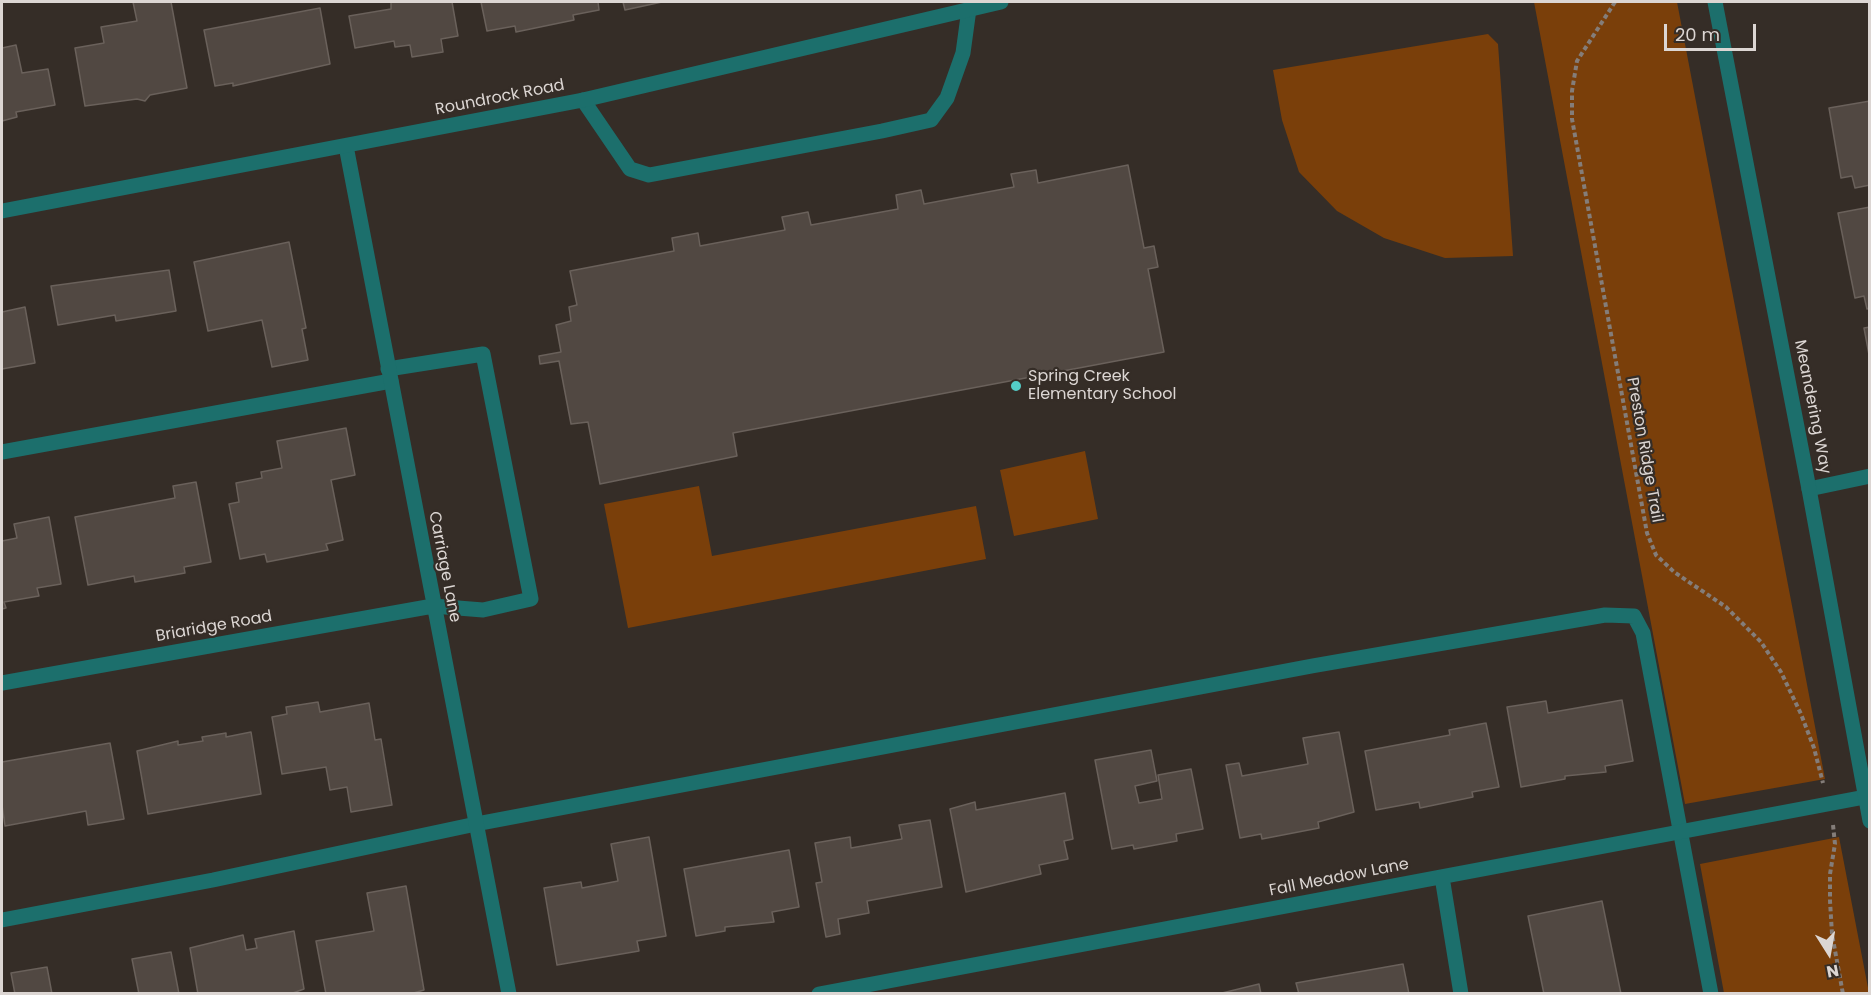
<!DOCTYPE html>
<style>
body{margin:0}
#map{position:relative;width:1871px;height:995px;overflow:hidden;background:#352d27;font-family:Poppins,sans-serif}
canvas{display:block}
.frame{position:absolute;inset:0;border:3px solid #dcd6d3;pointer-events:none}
.north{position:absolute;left:1799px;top:923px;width:60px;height:60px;-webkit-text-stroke:4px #352d27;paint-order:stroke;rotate:169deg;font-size:16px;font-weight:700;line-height:24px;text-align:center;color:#dcd6d3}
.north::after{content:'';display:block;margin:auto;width:21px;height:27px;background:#dcd6d3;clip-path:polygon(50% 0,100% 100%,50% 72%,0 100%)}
.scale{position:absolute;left:1664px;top:24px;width:92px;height:27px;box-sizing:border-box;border:3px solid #dcd6d3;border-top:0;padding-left:8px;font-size:18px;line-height:21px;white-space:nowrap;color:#dcd6d3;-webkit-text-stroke:4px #352d27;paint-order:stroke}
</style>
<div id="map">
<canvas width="1871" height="995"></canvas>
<div class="frame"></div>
<div class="north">N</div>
<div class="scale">20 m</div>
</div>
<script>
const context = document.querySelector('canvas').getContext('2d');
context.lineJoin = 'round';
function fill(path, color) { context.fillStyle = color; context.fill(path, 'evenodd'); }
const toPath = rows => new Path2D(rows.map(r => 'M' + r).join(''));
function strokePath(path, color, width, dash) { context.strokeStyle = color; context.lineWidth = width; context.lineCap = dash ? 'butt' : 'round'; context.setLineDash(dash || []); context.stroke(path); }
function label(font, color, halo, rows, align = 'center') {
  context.font = font + ' Poppins,sans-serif'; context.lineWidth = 4.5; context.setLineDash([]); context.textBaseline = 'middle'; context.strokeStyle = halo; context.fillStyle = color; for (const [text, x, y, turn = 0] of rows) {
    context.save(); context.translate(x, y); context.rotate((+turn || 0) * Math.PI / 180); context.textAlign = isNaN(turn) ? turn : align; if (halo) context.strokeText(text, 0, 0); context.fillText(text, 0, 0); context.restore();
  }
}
fill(toPath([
 [1534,2,1677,2,1825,779,1685,804],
 [1488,34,1498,44,1513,256,1445,258,1384,238,1337,211,1299,172,1282,120,1273,70],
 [1085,451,1098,519,1014,536,1000,470],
 [699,486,712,556,976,506,986,559,628,628,604,504],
 [1839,837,1869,993,1724,993,1700,864]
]), '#7a3f0a');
const building = toPath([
 [133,2,171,2,187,88,150,95,145,101,137,99,85,106,75,48,104,43,101,27,137,21,133,2],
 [391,2,452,2,458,36,441,39,443,52,412,57,410,45,395,47,394,41,355,48,349,16,391,9,391,2],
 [481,2,598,2,599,10,573,15,574,20,516,32,515,26,487,31,481,2],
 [623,2,662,2,625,10,623,2],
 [320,8,330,64,233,86,233,83,215,86,204,30,320,8],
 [16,45,22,73,48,69,55,105,16,112,17,117,2,121,2,48,16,45],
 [1870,101,1870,185,1855,188,1852,176,1841,178,1829,108,1870,101],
 [1128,165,1144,248,1154,246,1158,267,1148,269,1164,352,733,433,737,456,600,484,588,422,571,424,559,361,540,364,539,356,561,352,556,325,571,321,569,307,577,305,570,271,674,251,672,238,698,233,700,246,785,230,782,217,808,212,811,225,898,209,896,195,921,190,924,204,1014,187,1011,174,1036,170,1038,183,1128,165],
 [1870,207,1870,308,1867,309,1864,296,1855,298,1838,213,1870,207],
 [289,242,306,328,302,329,308,360,272,367,262,320,208,331,194,262,289,242],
 [169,270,176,311,116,321,115,315,58,325,51,286,169,270],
 [25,307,35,363,2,369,2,312,25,307],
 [1870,327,1870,360,1864,328,1870,327],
 [346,428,355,475,331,480,343,540,326,544,328,550,267,562,265,554,240,559,229,504,239,502,236,483,262,478,261,472,282,468,277,441,346,428],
 [196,482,211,562,184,567,185,573,135,582,134,576,88,585,75,517,175,498,173,486,196,482],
 [49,517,61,584,37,588,39,596,4,602,6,608,2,609,2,541,17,538,14,524,49,517],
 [1622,700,1633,761,1605,766,1606,772,1565,776,1565,779,1521,787,1507,707,1546,701,1548,713,1622,700],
 [318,702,320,712,369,703,375,740,381,739,392,805,351,812,347,787,330,790,326,767,282,774,272,717,287,714,286,707,318,702],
 [1486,723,1499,787,1472,792,1473,797,1420,808,1419,802,1376,810,1365,751,1450,735,1449,730,1486,723],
 [251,732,261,794,148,814,137,751,178,741,178,745,203,741,202,737,226,733,226,737,251,732],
 [1339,732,1354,812,1318,822,1319,828,1262,839,1261,834,1240,838,1226,765,1239,763,1242,776,1308,764,1303,738,1339,732],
 [110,743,124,819,88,825,86,811,5,826,2,805,2,762,110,743],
 [1151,750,1157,781,1135,786,1139,803,1162,799,1158,775,1191,769,1203,829,1176,834,1177,841,1134,849,1133,845,1112,849,1095,760,1151,750],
 [1065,793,1073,839,1064,841,1068,859,1039,865,1041,874,966,892,950,809,975,802,976,810,1065,793],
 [930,820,942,887,867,901,869,913,838,919,840,934,826,937,816,883,822,882,815,843,850,837,851,848,902,839,899,825,930,820],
 [649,837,666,936,637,941,639,951,557,965,544,888,581,882,582,888,618,881,611,844,649,837],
 [789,850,799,907,772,912,774,922,725,927,725,931,696,936,684,869,789,850],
 [406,886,424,990,410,994,326,994,316,941,374,931,367,893,406,886],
 [1602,901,1621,994,1544,994,1528,916,1602,901],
 [294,931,304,989,290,994,198,994,190,948,243,935,246,950,257,948,255,939,294,931],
 [171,952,179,994,139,994,132,959,171,952],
 [1403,964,1409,994,1299,994,1296,983,1403,964],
 [47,967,52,994,15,994,11,973,47,967],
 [1259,984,1261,994,1218,994,1259,984]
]);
fill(building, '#514842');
strokePath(building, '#6a615b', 1.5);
strokePath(toPath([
 [1615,2,1577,61,1572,91,1572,119,1647,533,1656,555,1674,572,1726,607,1761,642,1781,672,1801,714,1814,748,1823,783],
 [1833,825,1835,844,1830,874,1830,901,1832,934,1843,994]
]), '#847d79', 4, [4.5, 3]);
strokePath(toPath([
 [583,100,630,169,649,175,882,131,931,120,947,98,963,53,969,9],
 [388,369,483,354,531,599,483,610,433,606],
 [2,452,391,381],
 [1809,489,1870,476],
 [2,920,213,880,476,824,1312,666,1605,615,1634,616,1643,633,1711,994]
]), '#1c6f6c', 15);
strokePath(toPath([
 [346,146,509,994],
 [2,683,433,606],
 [1442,877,1461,994],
 [819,994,1865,797]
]), '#1c6f6c', 15);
strokePath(toPath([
 [1715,2,1809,489,1870,821],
 [2,211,583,100,1001,2]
]), '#1c6f6c', 15);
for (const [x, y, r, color] of [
 [1016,386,6,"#54cdc8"]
]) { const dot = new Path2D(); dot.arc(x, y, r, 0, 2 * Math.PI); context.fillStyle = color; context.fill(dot); strokePath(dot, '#352d27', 2); }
label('16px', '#dcd6d3', '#352d27', [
 ["Roundrock Road",500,98,-11],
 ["Meandering Way",1812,407,79],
 ["Preston Ridge Trail",1644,450,80],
 ["Carriage Lane",444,567,79],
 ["Briaridge Road",214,627,-10],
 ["Fall Meadow Lane",1339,878,-11]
]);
label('16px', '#dcd6d3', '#352d27', [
 ["Spring Creek",1028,377],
 ["Elementary School",1028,395]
], 'left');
</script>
